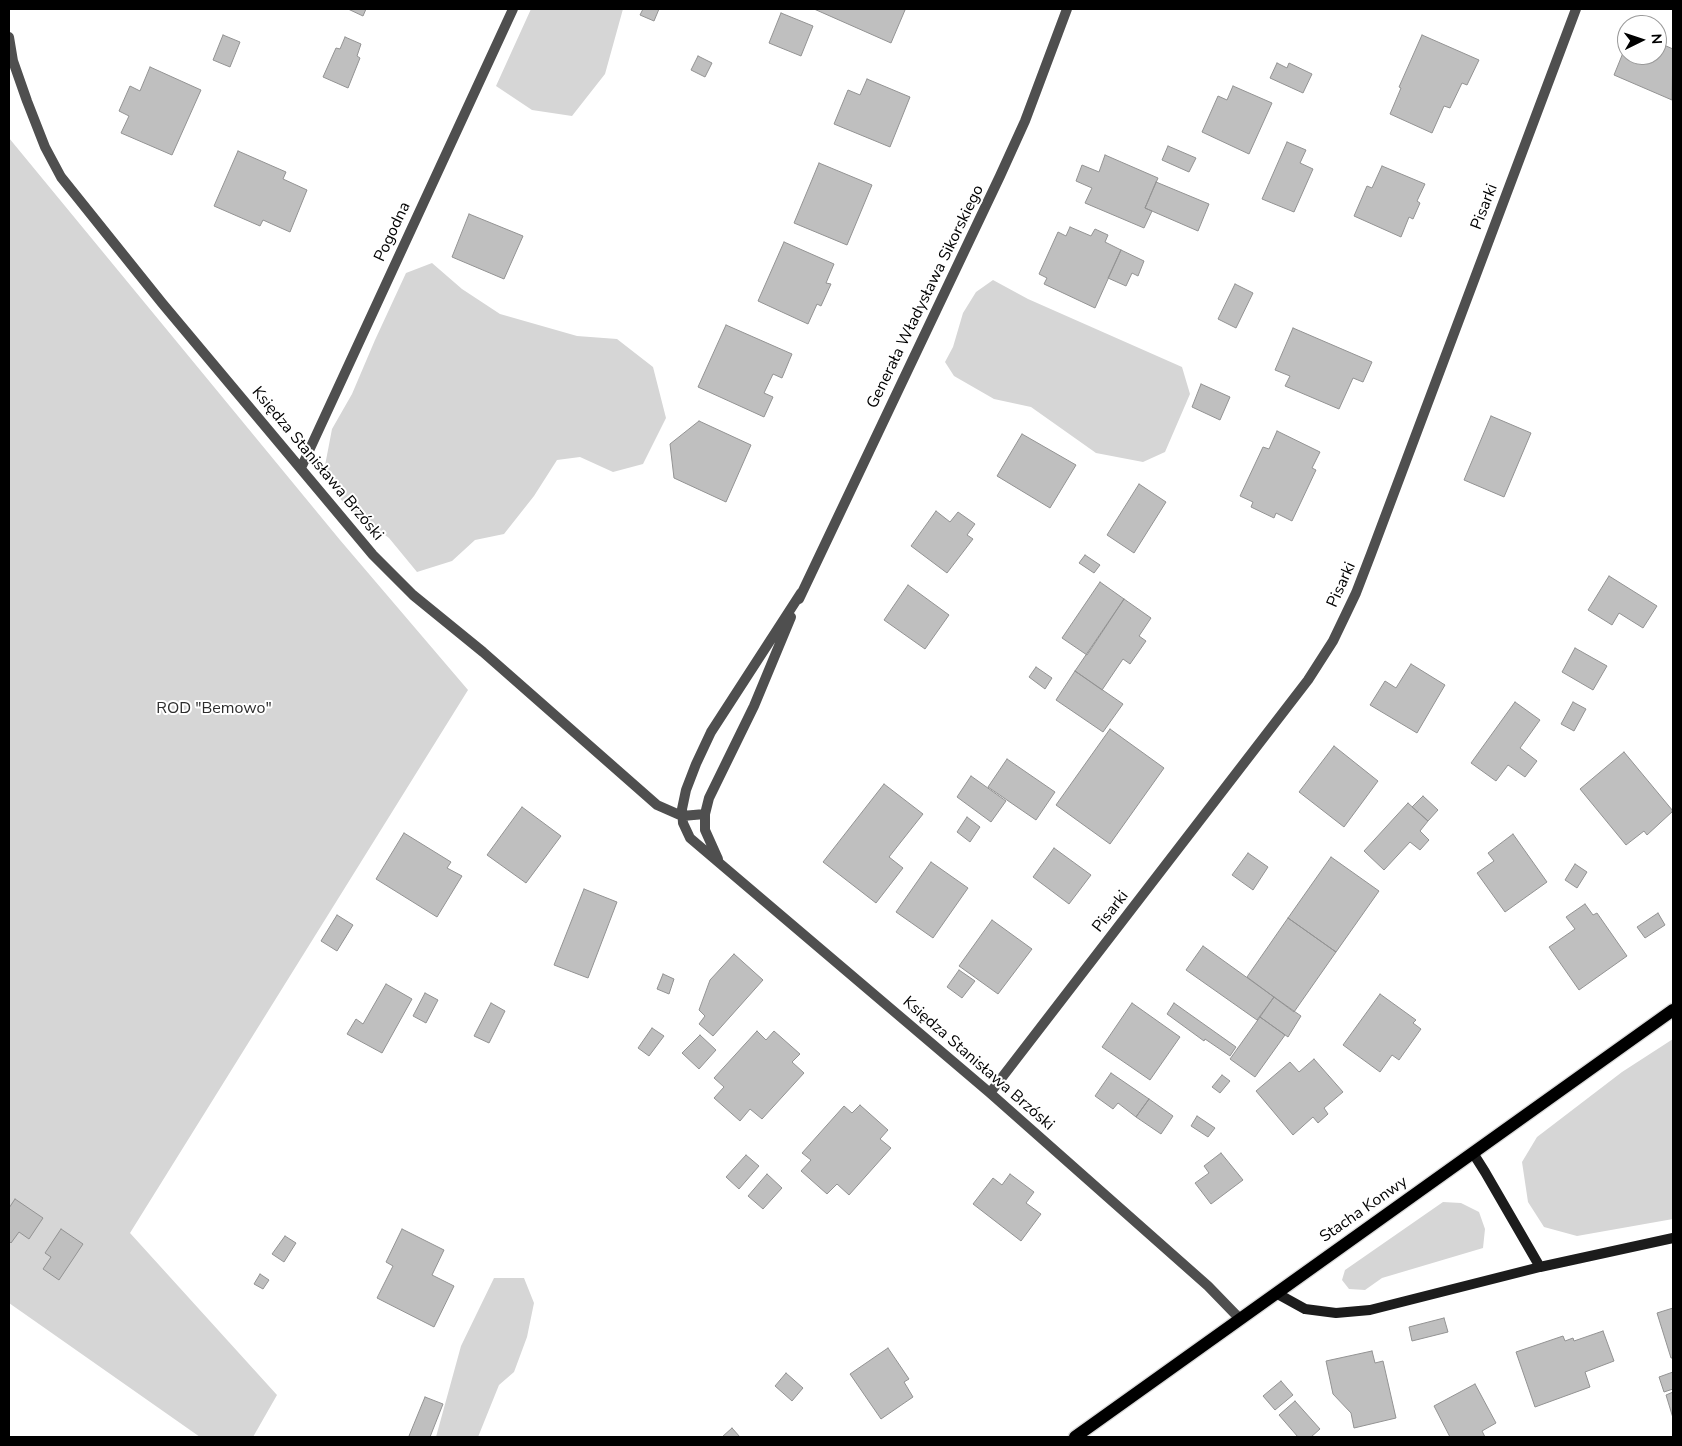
<!DOCTYPE html>
<meta charset="utf-8">
<style>
body{margin:0}
#map{position:relative;width:1682px;height:1446px;overflow:hidden;background:#fff;font-family:"Nunito Sans",sans-serif}
canvas{display:block}
.frame{position:absolute;inset:0;border:10px solid #000;pointer-events:none}
.north{position:absolute;left:1617px;top:15px;width:50px;height:50px;box-sizing:border-box;background:#fff;border:1px solid #999;border-radius:50%;rotate:86deg;font-size:14px;font-weight:700;line-height:20px;text-align:center;color:#000}
.north::after{content:'';display:block;margin:auto;width:18px;height:22px;background:#000;clip-path:polygon(50% 0,100% 100%,50% 72%,0 100%)}
</style>
<div id="map">
<canvas width="1682" height="1446"></canvas>
<div class="frame"></div>
<div class="north">N</div>
</div>
<script>
const context = document.querySelector('canvas').getContext('2d');
context.lineJoin = 'round';
function fill(path, color) { context.fillStyle = color; context.fill(path, 'evenodd'); }
const toPath = rows => new Path2D(rows.map(r => 'M' + r).join(''));
function strokePath(path, color, width, dash) { context.strokeStyle = color; context.lineWidth = width; context.lineCap = dash ? 'butt' : 'round'; context.setLineDash(dash || []); context.stroke(path); }
function label(font, color, halo, rows, align = 'center') {
  context.font = font + ' "Nunito Sans",sans-serif'; context.lineWidth = 4; context.setLineDash([]); context.textBaseline = 'middle'; context.strokeStyle = halo; context.fillStyle = color; for (const [text, x, y, turn = 0] of rows) {
    context.save(); context.translate(x, y); context.rotate((+turn || 0) * Math.PI / 180); context.textAlign = isNaN(turn) ? turn : align; if (halo) context.strokeText(text, 0, 0); context.fillText(text, 0, 0); context.restore();
  }
}
fill(toPath([
 [531,9,623,9,605,74,572,116,532,110,496,86],
 [9,138,340,540,468,690,130,1233,277,1395,253,1437,200,1437,9,1303],
 [432,263,462,289,500,314,577,336,617,339,653,367,666,418,643,464,613,472,580,457,557,460,534,496,504,534,475,540,452,561,417,572,389,538,346,506,323,476,332,429,352,394,375,340,406,273],
 [993,280,1028,299,1182,367,1190,394,1165,452,1143,462,1096,453,1031,407,994,399,954,376,945,362,953,347,963,313,976,292],
 [1673,1039,1673,1219,1577,1236,1544,1227,1528,1202,1522,1162,1537,1137,1622,1072],
 [1443,1202,1461,1203,1479,1212,1485,1229,1483,1248,1382,1278,1365,1290,1349,1289,1342,1280,1345,1270],
 [494,1278,524,1278,534,1303,527,1337,514,1372,499,1385,478,1437,436,1437,461,1346]
]), '#d6d6d6');
const building = toPath([
 [348,9,366,9,363,16,348,9],
 [643,9,659,9,654,21,640,15,643,9],
 [814,9,903,9,905,10,891,43,814,9],
 [781,13,813,26,801,56,769,43,781,13],
 [223,35,240,42,230,67,213,60,223,35],
 [1422,35,1479,60,1467,85,1462,83,1450,108,1444,106,1432,133,1390,114,1401,88,1399,87,1422,35],
 [345,37,361,44,357,56,360,58,348,88,323,77,336,48,340,49,345,37],
 [1657,42,1673,49,1672,100,1614,75,1627,43,1627,55,1657,55,1657,42],
 [698,56,712,63,705,77,691,70,698,56],
 [1277,63,1287,68,1289,63,1312,74,1303,93,1270,78,1277,63],
 [150,67,201,90,172,155,121,133,129,116,119,111,130,86,140,91,150,67],
 [867,79,910,97,890,147,834,124,848,90,860,95,867,79],
 [1233,86,1272,103,1249,154,1202,132,1218,96,1227,100,1233,86],
 [1287,142,1306,150,1300,163,1313,169,1294,212,1262,199,1287,142],
 [1168,146,1196,158,1189,172,1162,160,1168,146],
 [238,151,286,172,283,179,307,190,290,232,263,220,260,226,214,206,238,151],
 [1105,155,1158,178,1145,208,1152,211,1144,228,1085,203,1092,188,1076,181,1082,165,1099,172,1105,155],
 [819,163,872,185,847,245,794,223,819,163],
 [1382,166,1425,184,1417,201,1420,203,1413,219,1409,217,1401,237,1354,216,1367,186,1372,188,1382,166],
 [1156,182,1209,204,1198,231,1145,208,1156,182],
 [469,214,523,236,504,279,452,257,469,214],
 [1070,227,1091,236,1095,229,1108,235,1105,242,1121,250,1095,308,1044,284,1047,278,1039,274,1058,232,1066,236,1070,227],
 [784,242,834,264,826,283,831,284,821,306,817,304,808,324,758,301,784,242],
 [1121,250,1144,261,1138,276,1132,273,1126,286,1108,278,1121,250],
 [1235,284,1253,293,1236,328,1218,319,1235,284],
 [726,325,792,354,782,378,773,374,764,393,773,397,764,417,698,387,726,325],
 [1293,328,1372,362,1363,382,1353,378,1339,409,1285,386,1290,376,1275,370,1293,328],
 [1201,384,1230,397,1220,420,1192,407,1201,384],
 [1491,416,1531,433,1504,497,1464,480,1491,416],
 [699,421,751,445,726,502,674,478,670,444,699,421],
 [1277,431,1320,452,1312,468,1316,470,1292,521,1276,513,1274,518,1251,507,1253,502,1240,496,1263,447,1269,449,1277,431],
 [1022,434,1076,465,1050,508,997,476,1022,434],
 [1139,484,1166,502,1134,553,1107,535,1139,484],
 [936,511,950,522,958,512,975,524,967,535,973,539,947,573,911,546,936,511],
 [1085,555,1100,565,1094,573,1079,563,1085,555],
 [1609,576,1657,606,1643,628,1619,613,1612,625,1588,610,1609,576],
 [1100,582,1124,599,1087,655,1062,638,1100,582],
 [908,585,949,615,925,649,884,620,908,585],
 [1124,599,1151,618,1139,636,1146,641,1130,664,1123,659,1102,690,1075,671,1124,599],
 [1575,648,1607,666,1593,690,1562,672,1575,648],
 [1411,664,1445,685,1417,733,1370,705,1385,681,1396,688,1411,664],
 [1036,667,1052,678,1045,689,1029,677,1036,667],
 [1075,671,1123,704,1103,732,1056,700,1075,671],
 [1515,702,1540,720,1520,748,1537,761,1525,777,1508,765,1496,781,1471,763,1515,702],
 [1573,702,1586,709,1574,731,1561,724,1573,702],
 [1110,729,1164,768,1110,844,1056,805,1110,729],
 [1334,746,1378,781,1344,827,1299,792,1334,746],
 [1624,752,1673,811,1647,835,1644,831,1626,845,1580,789,1624,752],
 [1007,759,1055,792,1036,820,988,787,1007,759],
 [971,776,1006,801,991,822,957,797,971,776],
 [884,784,923,814,889,857,903,868,876,903,823,862,884,784],
 [1423,796,1438,810,1428,821,1412,807,1423,796],
 [1408,803,1428,821,1420,831,1429,840,1420,850,1410,842,1384,870,1364,851,1408,803],
 [522,807,561,836,526,883,487,855,522,807],
 [967,817,980,827,970,842,957,832,967,817],
 [404,833,451,862,447,868,462,876,437,917,376,879,404,833],
 [1513,834,1547,882,1505,912,1477,873,1494,861,1488,853,1513,834],
 [1054,848,1091,875,1069,904,1033,877,1054,848],
 [1248,853,1268,867,1253,890,1232,875,1248,853],
 [1331,857,1379,891,1336,952,1288,918,1331,857],
 [931,862,968,888,933,938,896,912,931,862],
 [1575,864,1587,872,1577,888,1565,880,1575,864],
 [584,889,617,902,588,978,554,965,584,889],
 [1585,904,1593,915,1597,913,1627,956,1579,990,1549,947,1575,929,1566,917,1585,904],
 [1658,913,1665,925,1645,938,1637,927,1658,913],
 [337,915,353,925,337,951,321,941,337,915],
 [1288,918,1336,952,1294,1012,1247,977,1288,918],
 [992,920,1032,949,998,994,959,966,992,920],
 [1203,946,1274,997,1257,1020,1186,970,1203,946],
 [734,954,763,980,713,1036,699,1024,705,1016,699,1010,710,980,734,954],
 [959,970,975,981,962,998,947,987,959,970],
 [663,974,674,979,669,994,657,989,663,974],
 [386,984,412,999,382,1053,347,1034,356,1019,363,1024,386,984],
 [425,993,438,1000,426,1023,413,1016,425,993],
 [1380,994,1416,1020,1413,1023,1421,1029,1399,1060,1392,1055,1380,1072,1343,1045,1380,994],
 [1274,997,1301,1016,1288,1037,1260,1017,1274,997],
 [491,1003,505,1011,489,1043,474,1036,491,1003],
 [1132,1003,1180,1037,1150,1080,1102,1047,1132,1003],
 [1174,1003,1236,1047,1230,1056,1205,1039,1204,1041,1167,1014,1174,1003],
 [1260,1017,1285,1035,1255,1077,1230,1059,1260,1017],
 [652,1028,664,1036,649,1056,638,1048,652,1028],
 [757,1031,766,1040,774,1031,800,1054,792,1062,804,1073,762,1119,750,1109,740,1121,714,1098,724,1087,714,1078,757,1031],
 [700,1035,716,1050,699,1069,682,1053,700,1035],
 [1314,1059,1343,1092,1324,1108,1328,1114,1318,1123,1313,1117,1293,1135,1256,1091,1290,1062,1299,1072,1314,1059],
 [1111,1073,1149,1099,1136,1117,1118,1103,1113,1109,1095,1096,1111,1073],
 [1222,1075,1230,1081,1220,1093,1212,1087,1222,1075],
 [1149,1099,1173,1116,1161,1134,1136,1117,1149,1099],
 [860,1105,888,1130,880,1139,891,1148,849,1195,837,1184,827,1194,801,1171,811,1160,802,1153,844,1106,852,1113,860,1105],
 [1197,1116,1215,1128,1208,1137,1191,1126,1197,1116],
 [1221,1153,1243,1180,1211,1204,1195,1183,1209,1173,1204,1166,1221,1153],
 [746,1155,759,1166,739,1189,726,1177,746,1155],
 [767,1174,782,1188,763,1209,748,1196,767,1174],
 [1010,1174,1034,1192,1026,1203,1041,1214,1021,1241,973,1204,993,1178,1002,1185,1010,1174],
 [15,1199,43,1218,29,1239,19,1232,11,1243,9,1241,9,1208,15,1199],
 [61,1229,83,1244,59,1280,43,1269,51,1257,45,1253,61,1229],
 [402,1229,444,1250,432,1275,454,1286,434,1327,377,1298,393,1266,386,1262,402,1229],
 [285,1236,296,1243,284,1262,272,1254,285,1236],
 [260,1274,269,1280,263,1289,254,1284,260,1274],
 [1673,1308,1673,1358,1671,1358,1657,1313,1673,1308],
 [1444,1318,1448,1332,1412,1341,1409,1327,1444,1318],
 [1603,1331,1614,1361,1585,1372,1590,1387,1535,1407,1516,1352,1563,1336,1565,1341,1573,1338,1574,1341,1603,1331],
 [888,1348,909,1379,904,1382,913,1397,881,1419,850,1374,888,1348],
 [1372,1351,1375,1363,1383,1361,1396,1418,1354,1428,1351,1413,1333,1394,1326,1361,1372,1351],
 [1673,1372,1673,1389,1664,1392,1659,1377,1673,1372],
 [786,1373,803,1388,792,1401,775,1386,786,1373],
 [1281,1381,1293,1395,1275,1410,1263,1396,1281,1381],
 [1475,1384,1496,1423,1482,1431,1485,1437,1450,1437,1434,1406,1475,1384],
 [1673,1392,1673,1418,1666,1395,1673,1392],
 [425,1397,443,1404,430,1437,412,1437,409,1436,425,1397],
 [1295,1401,1320,1429,1311,1437,1298,1437,1279,1415,1295,1401],
 [732,1428,740,1437,722,1437,732,1428]
]);
fill(building, '#bfbfbf');
strokePath(building, '#939393', 1);
const primary = toPath([
 [1075,1437,1673,1010]
]);
strokePath(primary, '#dbdbdb', 15);
strokePath(toPath([
 [9,37,13,61,27,101,45,147,61,177,162,303,373,555,413,595,483,652,657,805,682,816,705,814],
 [301,468,513,9],
 [801,593,711,732,696,764,686,790,682,809,683,823,690,838,990,1093,1208,1286,1240,1319],
 [799,599,1000,176,1025,121,1067,9],
 [718,859,705,830,705,814,709,798,754,706,791,617],
 [990,1093,1308,680,1333,641,1356,593,1371,554,1576,9]
]), '#4f4f4f', 10);
strokePath(toPath([
 [1473,1153,1485,1172,1540,1267],
 [1276,1293,1305,1309,1336,1313,1370,1310,1540,1267,1673,1238]
]), '#1c1c1c', 10);
strokePath(primary, '#000', 12);
label('16px', '#000', '#fff', [
 ["Pisarki",1485,207,-69],
 ["Pogodna",393,232,-65],
 ["Generała Władysława Sikorskiego",926,297,-64],
 ["Księdza Stanisława Brzóski",317,464,50],
 ["Pisarki",1342,585,-66],
 ["Pisarki",1111,912,-52],
 ["Księdza Stanisława Brzóski",978,1064,41],
 ["Stacha Konwy",1364,1210,-35]
]);
label('16px', '#2d2d2d', '#fff', [
 ["ROD \"Bemowo\"",214,709]
]);
</script>
